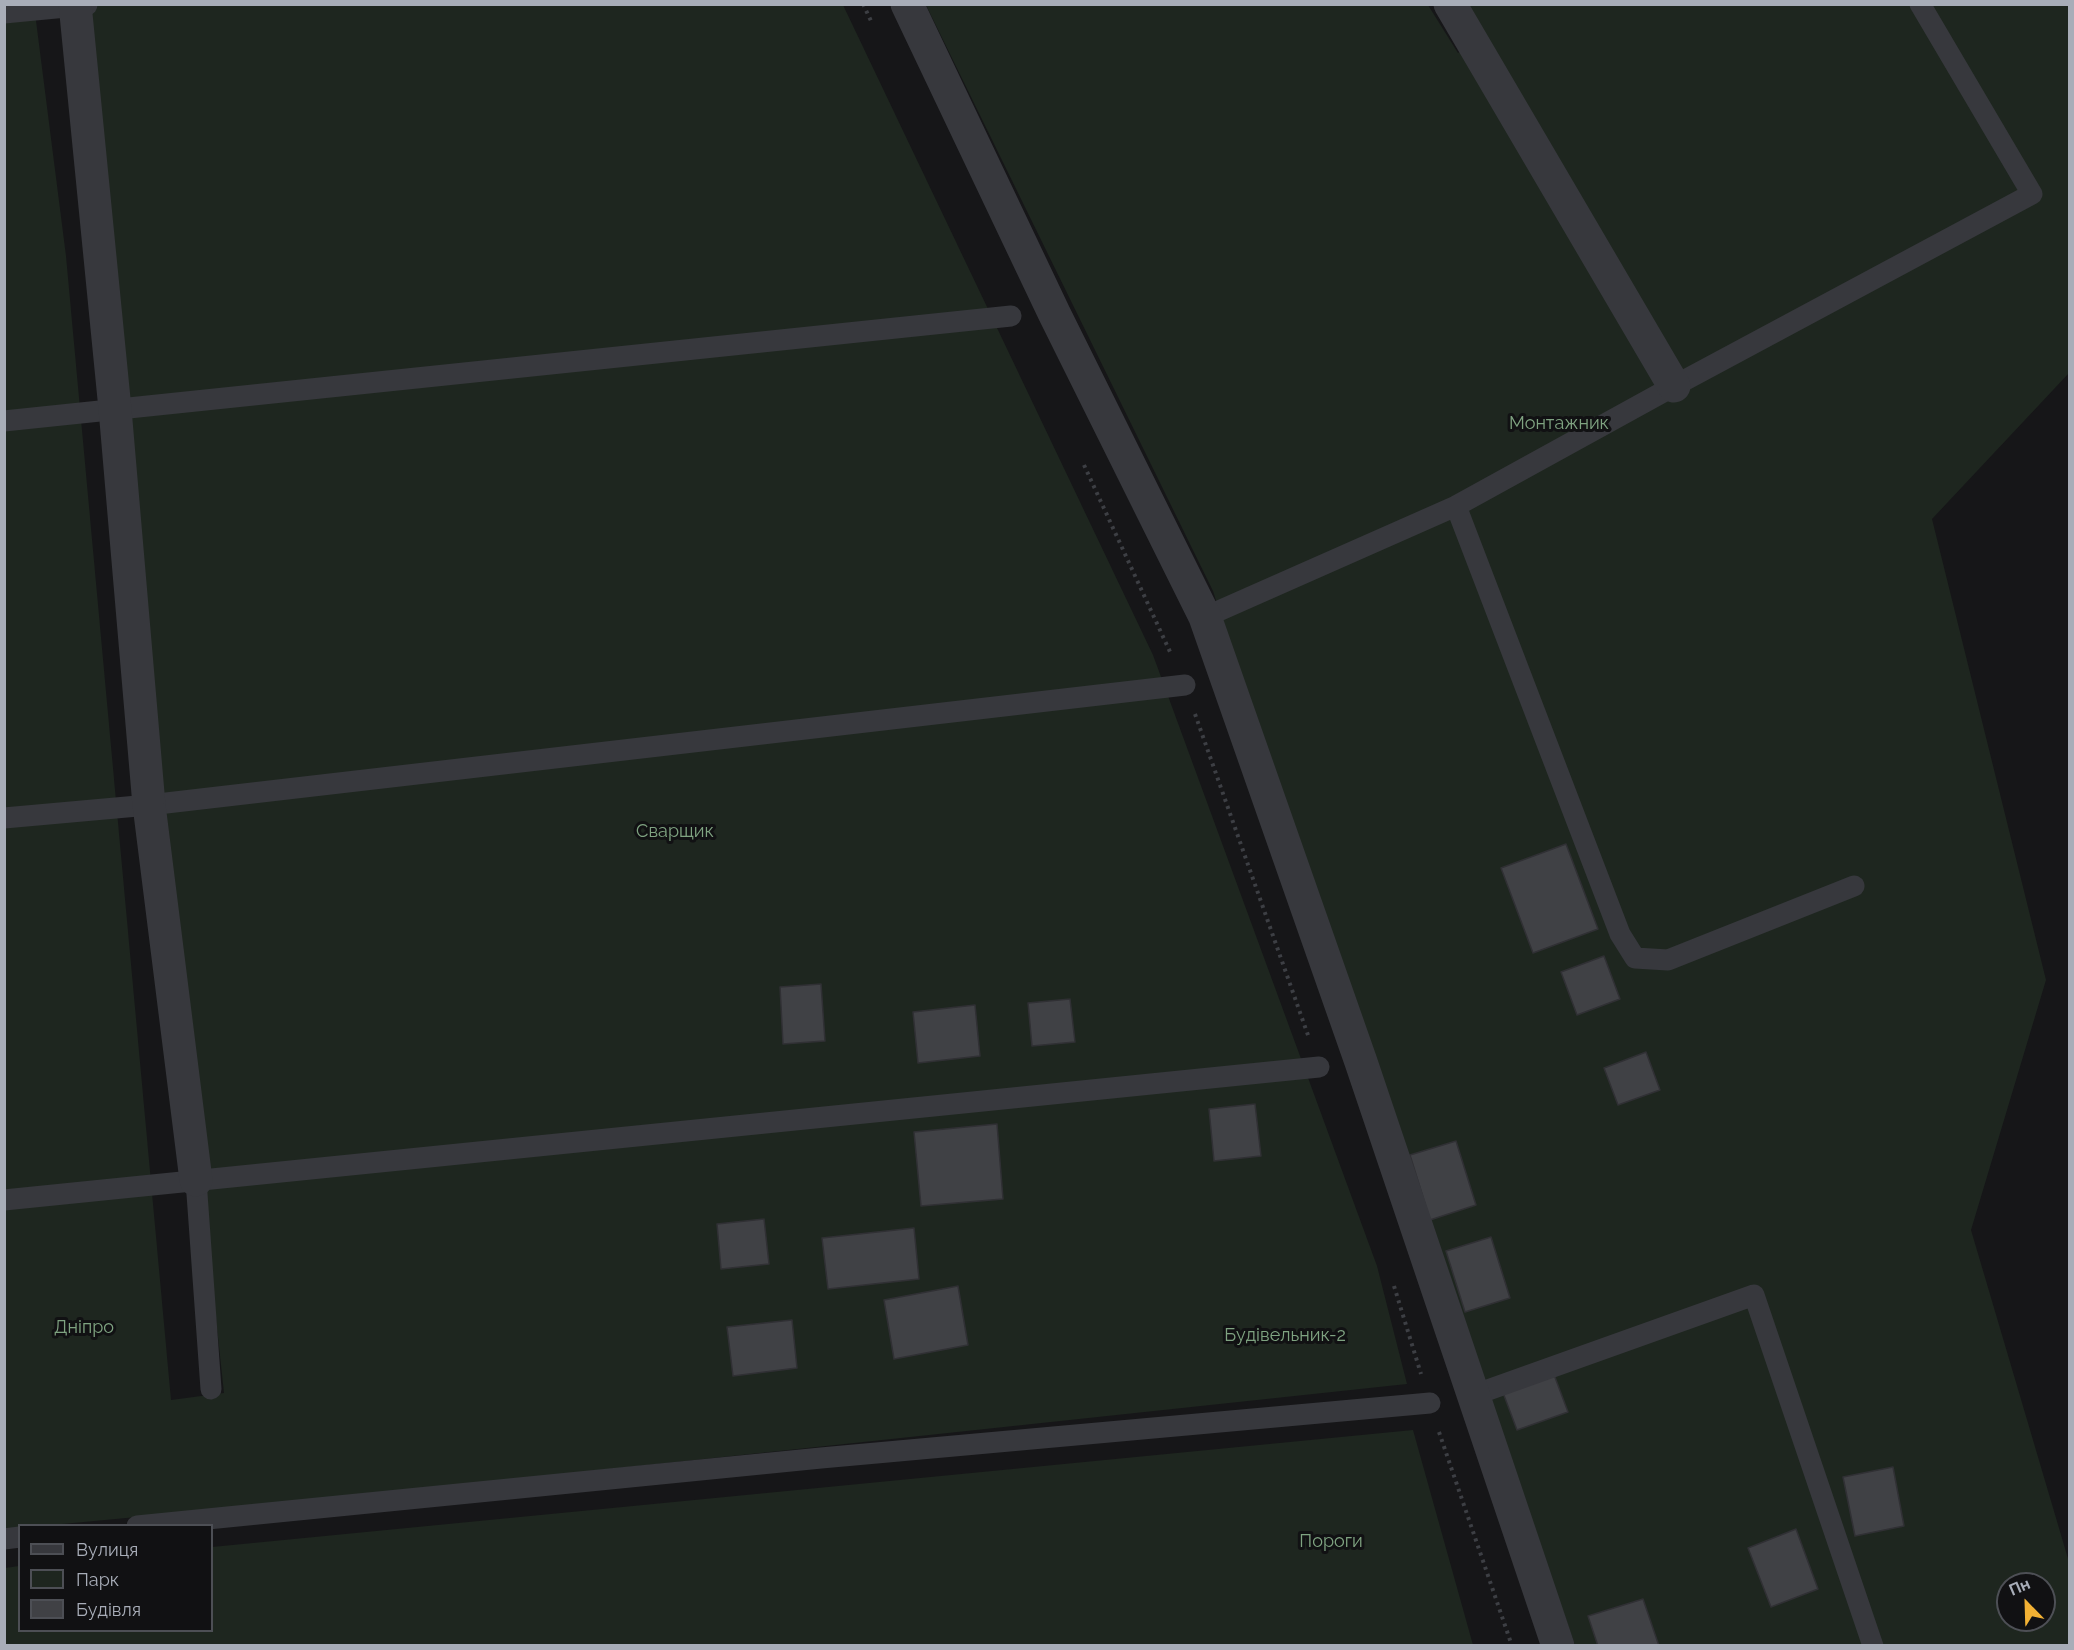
<!DOCTYPE html>
<meta charset="utf-8">
<style>
body{margin:0}
#map{position:relative;width:2074px;height:1650px;overflow:hidden;background:#161618;font-family:Raleway,sans-serif}
canvas{display:block}
.frame{position:absolute;inset:0;border:6px solid #a8adb8;pointer-events:none}
.legend{position:absolute;left:18px;top:1524px;width:195px;height:108px;box-sizing:border-box;background:#111113;border:2px solid #4d4f55;margin:0;padding:8px 10px;list-style:none;font-size:18px;color:#a8adb8}
.legend li{display:flex;align-items:center;gap:12px;height:30px}
.legend b{width:30px;border:2px solid #4d4f55}
.north{position:absolute;left:1996px;top:1572px;width:60px;height:60px;box-sizing:border-box;background:#111113;border:2px solid #4d4f55;border-radius:50%;rotate:337deg;font-size:16px;font-weight:700;line-height:24px;text-align:center;color:#a8adb8}
.north::after{content:'';display:block;margin:auto;width:21px;height:27px;background:#f2b134;clip-path:polygon(50% 0,100% 100%,50% 72%,0 100%)}
</style>
<div id="map">
<canvas width="2074" height="1650"></canvas>
<div class="frame"></div>
<ul class="legend">
<li><b style="height:8px;background:#37383d"></b>Вулиця</li>
<li><b style="height:16px;background:#1e261f"></b>Парк</li>
<li><b style="height:16px;background:#404145"></b>Будівля</li>
</ul>
<div class="north">Пн</div>
</div>
<script>
const context = document.querySelector('canvas').getContext('2d');
context.lineJoin = 'round';
function fill(path, color) { context.fillStyle = color; context.fill(path, 'evenodd'); }
const toPath = rows => new Path2D(rows.map(r => 'M' + r).join(''));
function strokePath(path, color, width, dash) { context.strokeStyle = color; context.lineWidth = width; context.lineCap = dash ? 'butt' : 'round'; context.setLineDash(dash || []); context.stroke(path); }
function label(font, color, halo, rows, align = 'center') {
  context.font = font + ' Raleway,sans-serif'; context.lineWidth = 6; context.setLineDash([]); context.textBaseline = 'middle'; context.strokeStyle = halo; context.fillStyle = color; for (const [text, x, y, turn = 0] of rows) {
    context.save(); context.translate(x, y); context.rotate((+turn || 0) * Math.PI / 180); context.textAlign = isNaN(turn) ? turn : align; if (halo) context.strokeText(text, 0, 0); context.fillText(text, 0, 0); context.restore();
  }
}
fill(toPath([
 [5,5,34,5,66,256,171,1400,224,1393,75,5,843,5,1153,655,1377,1266,1407,1384,348,1497,52,1525,20,1526,19,1529,5,1530],
 [926,5,1428,5,1458,53,1480,38,1461,5,2069,5,2069,373,1932,519,2046,980,1971,1230,2069,1562,2069,1645,1575,1645,1343,994,1213,591],
 [2008,1584,2044,1584,2044,1620,2008,1620],
 [1413,1430,1473,1645,5,1645,5,1568,19,1566,20,1630,212,1630,212,1547]
]), '#1e261f');
const building = toPath([
 [1566,844,1598,929,1533,953,1501,868,1566,844],
 [1604,956,1620,999,1577,1015,1561,972,1604,956],
 [821,984,825,1041,783,1044,780,987,821,984],
 [1070,999,1075,1042,1032,1046,1028,1003,1070,999],
 [975,1005,980,1056,918,1063,913,1012,975,1005],
 [1646,1052,1660,1090,1618,1105,1604,1068,1646,1052],
 [1255,1104,1261,1156,1214,1161,1209,1109,1255,1104],
 [997,1124,1003,1199,921,1206,914,1132,997,1124],
 [1456,1141,1476,1205,1430,1220,1410,1155,1456,1141],
 [764,1219,769,1264,721,1269,717,1224,764,1219],
 [914,1228,919,1279,828,1289,822,1238,914,1228],
 [1491,1237,1510,1298,1465,1312,1446,1251,1491,1237],
 [958,1286,968,1345,894,1359,884,1300,958,1286],
 [792,1320,797,1368,733,1376,727,1327,792,1320],
 [1553,1372,1568,1412,1517,1430,1502,1390,1553,1372],
 [1893,1467,1904,1526,1855,1536,1843,1477,1893,1467],
 [1796,1529,1818,1589,1771,1607,1748,1548,1796,1529],
 [1643,1599,1659,1646,1598,1646,1588,1616,1643,1599]
]);
fill(building, '#404145');
strokePath(building, '#303034', 1.5);
strokePath(toPath([
 [863,4,872,23],
 [1084,465,1171,654],
 [1195,714,1309,1038],
 [1394,1286,1421,1374],
 [1439,1432,1512,1646]
]), '#3d3f44', 4, [3, 4.5]);
strokePath(toPath([
 [4,13,87,5],
 [4,421,1011,316],
 [1456,506,1620,934,1635,958,1668,960,1854,886],
 [1205,617,1456,506,1674,386,2032,194,1920,4],
 [4,818,149,805,1185,685],
 [196,1180,211,1389],
 [4,1200,1319,1067],
 [1474,1395,1754,1295,1873,1646],
 [137,1526,821,1458,1430,1403],
 [4,1539,20,1537]
]), '#37383d', 21);
strokePath(toPath([
 [75,4,115,409,149,805,196,1180],
 [907,4,1054,313,1205,617,1361,1062,1558,1646],
 [1450,4,1674,386]
]), '#37383d', 33);
label('18px', '#7fa381', '#111113', [
 ["Монтажник",1559,424],
 ["Сварщик",675,832],
 ["Дніпро",84,1328],
 ["Будівельник-2",1285,1336],
 ["Пороги",1331,1542]
]);
</script>
